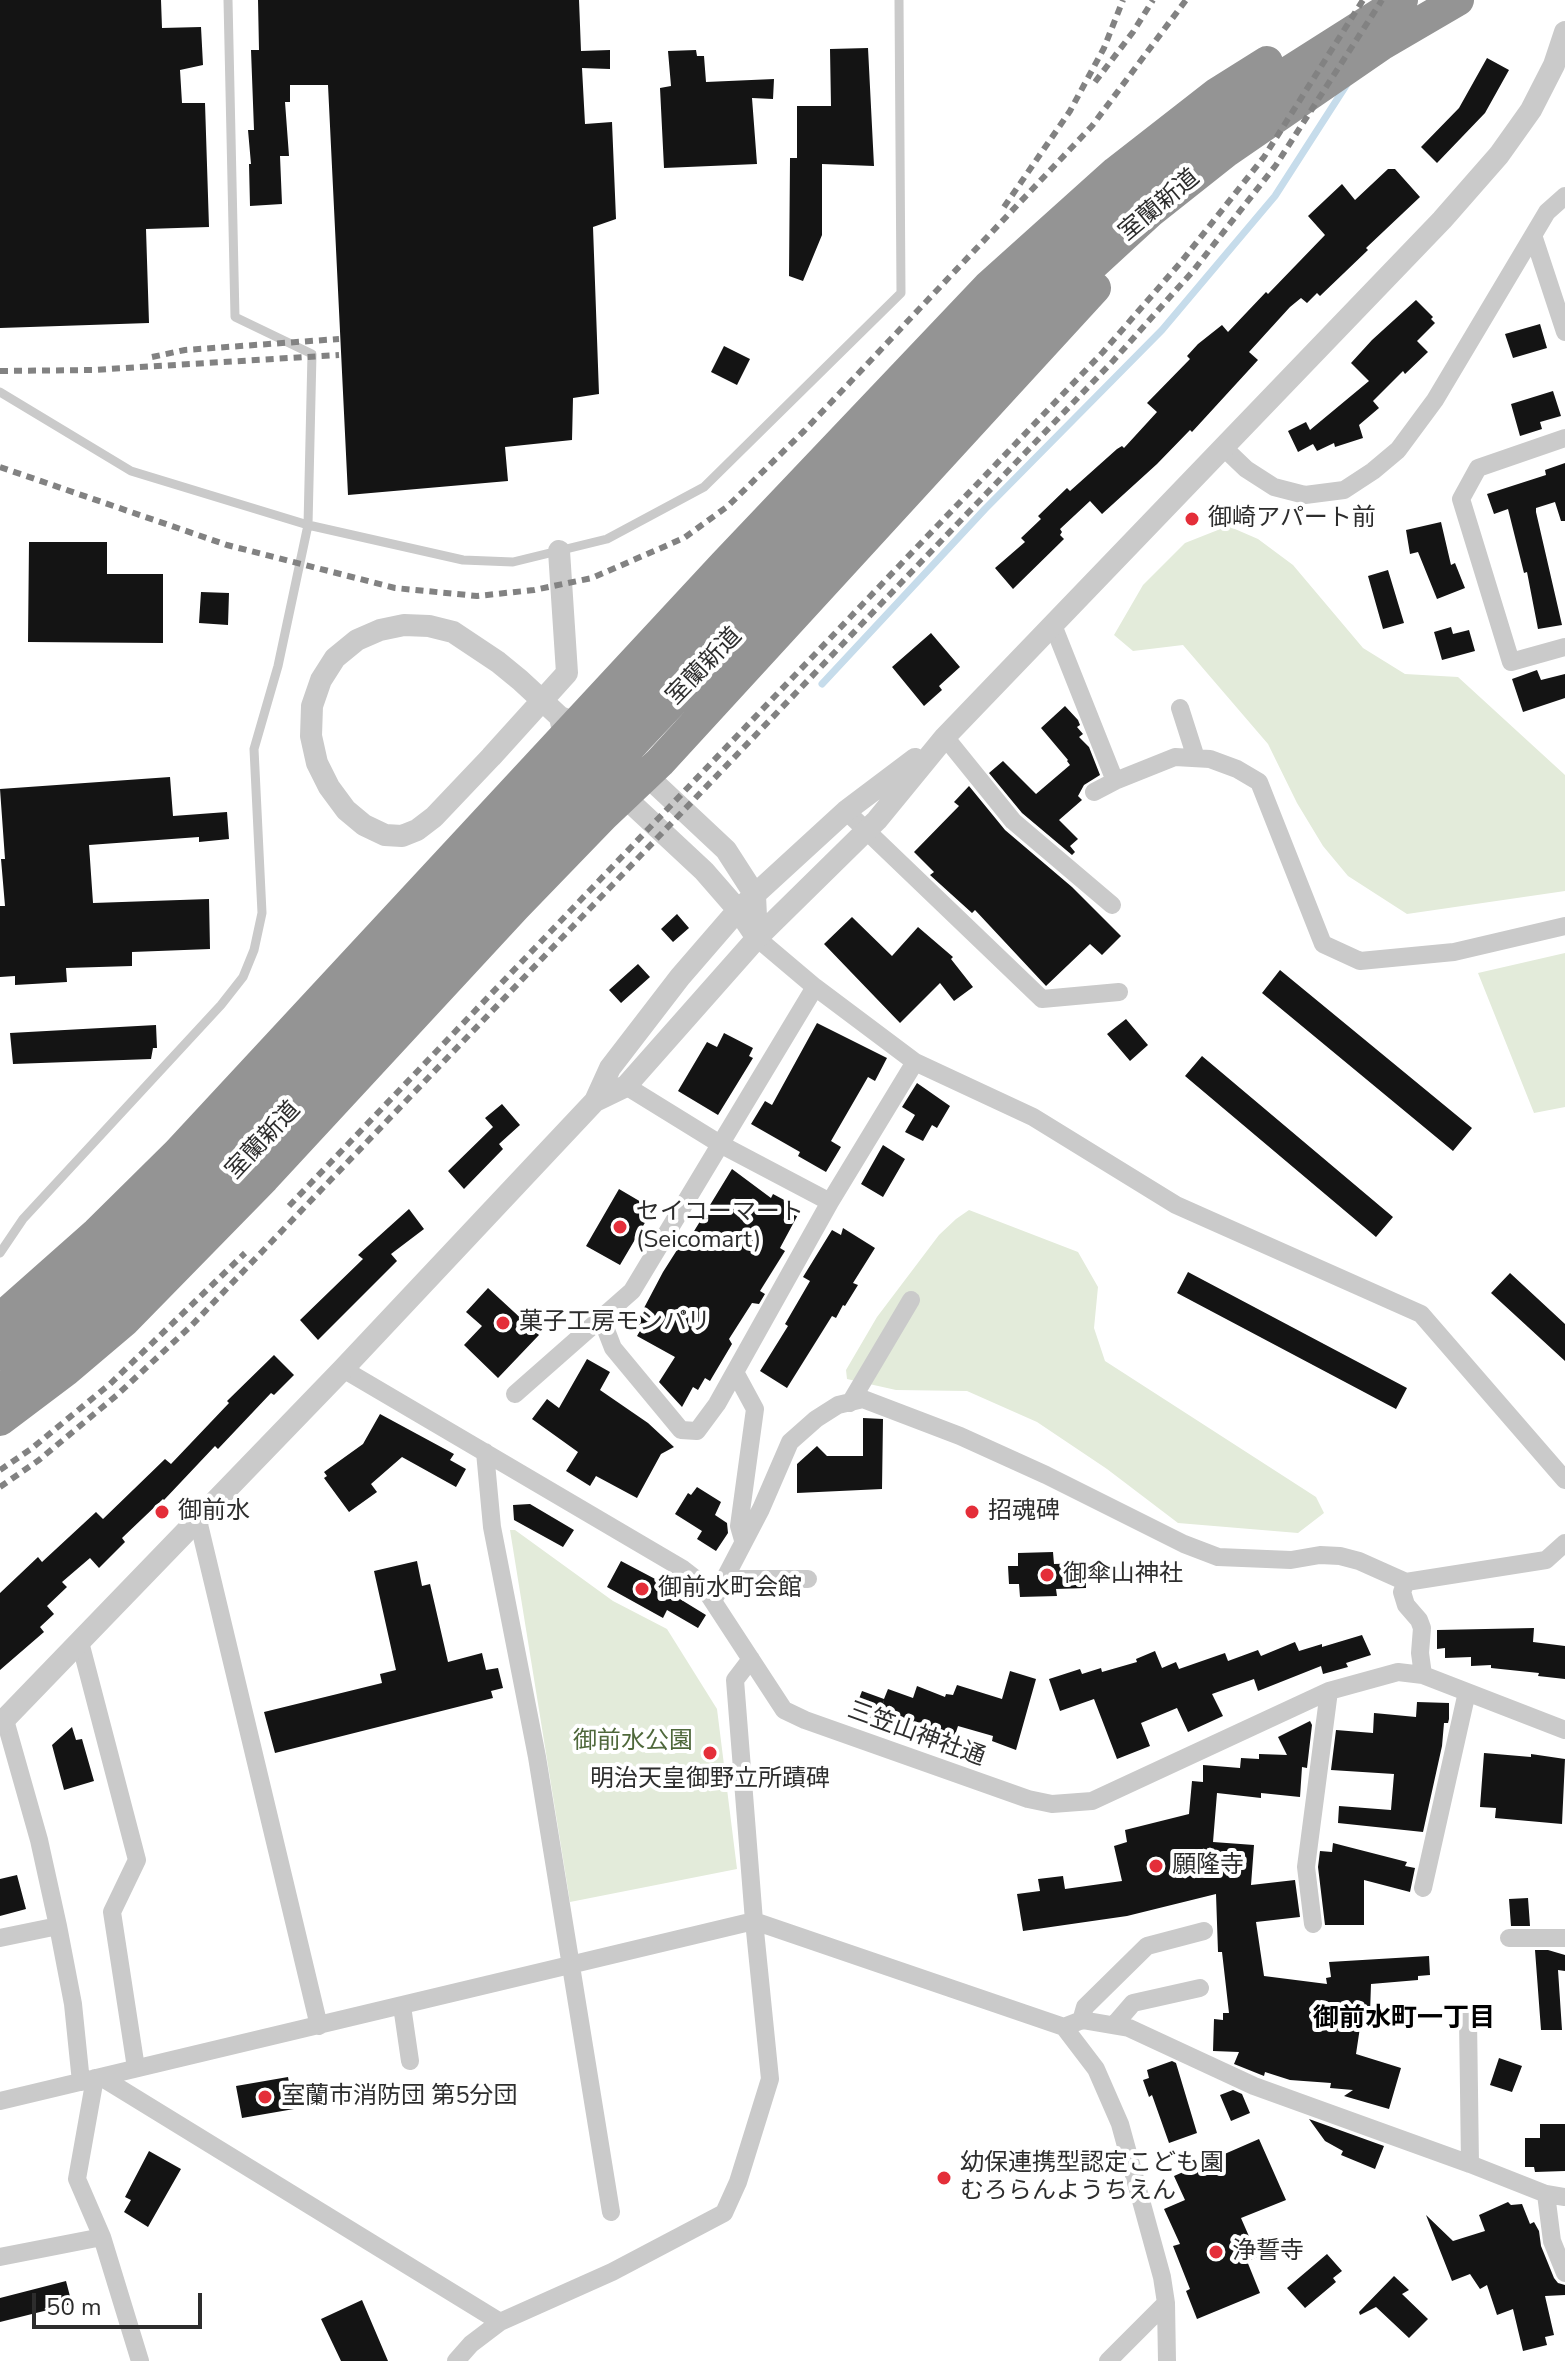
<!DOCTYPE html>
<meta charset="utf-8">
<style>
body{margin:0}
#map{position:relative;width:1565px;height:2361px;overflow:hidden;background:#fff;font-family:"Nunito Sans",sans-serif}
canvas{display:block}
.scale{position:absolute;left:32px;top:2293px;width:170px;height:36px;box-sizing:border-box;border:4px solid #2d2d2d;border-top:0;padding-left:10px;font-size:24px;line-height:28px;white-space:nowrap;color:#2d2d2d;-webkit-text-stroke:6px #fff;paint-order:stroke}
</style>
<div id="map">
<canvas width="1565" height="2361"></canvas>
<div class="scale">50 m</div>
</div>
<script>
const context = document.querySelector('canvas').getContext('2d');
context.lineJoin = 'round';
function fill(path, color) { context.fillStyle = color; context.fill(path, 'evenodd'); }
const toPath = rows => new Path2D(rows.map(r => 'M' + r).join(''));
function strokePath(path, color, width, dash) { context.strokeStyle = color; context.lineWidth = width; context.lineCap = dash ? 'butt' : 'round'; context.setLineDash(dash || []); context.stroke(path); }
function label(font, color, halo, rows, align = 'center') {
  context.font = font + ' "Nunito Sans","Noto Sans JP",sans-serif'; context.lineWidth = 8; context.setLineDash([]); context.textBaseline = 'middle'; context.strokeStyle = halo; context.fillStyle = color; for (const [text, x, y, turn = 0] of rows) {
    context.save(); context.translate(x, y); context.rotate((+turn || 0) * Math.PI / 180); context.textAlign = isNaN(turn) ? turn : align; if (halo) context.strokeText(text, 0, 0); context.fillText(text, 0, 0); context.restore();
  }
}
fill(toPath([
 [1228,526,1258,539,1293,565,1363,648,1405,674,1458,677,1565,775,1565,891,1407,914,1348,876,1323,846,1297,803,1268,744,1183,645,1133,651,1114,635,1143,585,1185,543],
 [1565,953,1565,1107,1534,1113,1478,973],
 [969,1210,1078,1252,1098,1287,1094,1328,1105,1361,1316,1497,1324,1513,1298,1533,1178,1523,1107,1469,1037,1422,967,1391,896,1390,847,1379,846,1370,877,1317,939,1235,956,1219],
 [510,1530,515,1530,613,1601,667,1629,717,1709,737,1869,570,1902]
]), '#e3ebda');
strokePath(toPath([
 [822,684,985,509,1162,330,1275,196,1347,84]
]), '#c6dceb', 7);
fill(toPath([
 [0,0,161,0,162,28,201,27,203,65,180,70,182,103,205,103,209,227,146,229,149,323,0,328],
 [258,0,579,0,581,51,610,50,610,69,582,68,585,124,612,122,616,219,593,227,599,394,573,398,572,440,505,447,508,481,348,495,328,85,290,85,290,102,285,102,289,156,280,156,282,204,250,206,249,164,251,164,248,130,254,130,251,50,259,50],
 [868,48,874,166,822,164,822,235,803,281,789,276,790,158,797,158,797,106,831,106,830,49],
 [696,50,697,56,704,56,706,82,774,79,773,99,752,98,757,164,664,168,660,88,671,86,668,51],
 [1487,58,1509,70,1485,113,1437,163,1421,147,1459,108],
 [1388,169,1395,169,1420,197,1366,248,1368,250,1320,296,1317,293,1307,303,1301,298,1290,307,1249,352,1258,360,1192,432,1190,430,1157,464,1102,514,1090,501,1060,529,1062,532,1060,535,1064,539,1013,589,995,568,1025,542,1021,538,1041,519,1038,516,1067,488,1070,491,1117,449,1122,446,1124,448,1157,412,1147,403,1190,359,1187,356,1198,344,1222,325,1228,332,1266,292,1268,294,1325,235,1308,216,1342,184,1355,200],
 [1416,300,1433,317,1431,319,1435,323,1417,341,1428,352,1405,374,1403,371,1373,401,1379,408,1359,425,1363,438,1335,447,1334,443,1317,451,1313,444,1298,452,1288,431,1306,422,1310,430,1369,381,1351,363,1372,340],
 [1540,324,1547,348,1513,358,1505,334],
 [724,346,750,359,737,385,711,372],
 [1553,391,1561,416,1540,422,1542,429,1520,436,1511,404],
 [1565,463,1565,521,1561,521,1555,502,1536,508,1536,512,1562,625,1538,629,1527,572,1524,573,1508,509,1494,514,1487,494,1546,475,1545,470],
 [1441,522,1451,565,1455,563,1465,588,1437,599,1418,552,1410,554,1406,530],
 [29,542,107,542,107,574,163,574,163,643,28,642],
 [1388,570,1404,623,1383,629,1368,576],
 [201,592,229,593,228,625,199,623],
 [1451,627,1453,634,1469,630,1475,651,1442,660,1434,632],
 [931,633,960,667,939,686,942,690,924,706,892,667],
 [1537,670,1541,680,1565,674,1565,698,1523,712,1512,679],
 [1065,706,1078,720,1080,725,1077,727,1083,734,1079,737,1089,747,1100,775,1084,785,1078,796,1082,800,1059,820,1078,839,1070,846,1075,852,1072,855,1022,813,989,773,1003,761,1036,794,1070,765,1067,761,1068,760,1041,728],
 [170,777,173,816,227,812,229,839,199,842,199,837,89,845,93,903,209,899,210,949,132,952,132,966,66,968,67,982,15,985,15,976,0,977,0,906,5,906,1,859,5,859,0,789],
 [969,786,1005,830,1072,887,1121,936,1102,955,1090,944,1046,986,975,910,972,913,930,875,934,872,914,852,959,806,954,802],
 [677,914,689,928,673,942,661,929],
 [852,917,892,956,918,927,953,957,951,959,973,987,954,1001,940,983,900,1023,824,944],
 [638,964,650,977,621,1003,609,990],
 [1280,970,1472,1128,1453,1151,1262,993],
 [1126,1019,1148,1045,1130,1061,1107,1034],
 [817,1023,887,1058,875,1081,868,1077,831,1141,841,1147,826,1172,798,1156,800,1152,751,1124,765,1101,772,1105],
 [156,1025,157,1048,153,1048,151,1059,13,1064,10,1033],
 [724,1033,753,1048,749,1056,753,1058,718,1115,678,1091,707,1042,717,1047],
 [1202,1056,1393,1217,1376,1237,1185,1076],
 [917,1083,950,1106,937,1128,932,1125,923,1141,905,1132,915,1115,902,1107],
 [502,1104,520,1125,499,1144,503,1149,464,1189,448,1171,493,1127,485,1118],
 [883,1145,905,1159,883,1197,861,1184],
 [732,1169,771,1198,773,1194,801,1209,780,1248,785,1251,760,1291,765,1294,759,1304,752,1303,729,1339,732,1344,710,1381,705,1378,698,1390,693,1387,682,1407,659,1382,675,1357,637,1336,641,1329,635,1325,663,1272,684,1239,688,1241],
 [619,1189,653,1209,620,1265,586,1246],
 [409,1209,424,1229,391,1254,397,1261,318,1340,300,1320,363,1259,358,1255],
 [843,1228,875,1248,853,1283,858,1285,845,1306,843,1305,836,1318,832,1316,787,1388,760,1371,788,1326,785,1324,810,1281,803,1277,832,1230,841,1235],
 [1188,1272,1407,1388,1396,1409,1177,1293],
 [1510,1273,1565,1324,1565,1361,1491,1293],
 [488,1288,539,1335,498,1378,464,1345,482,1326,466,1312],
 [274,1355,294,1375,274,1395,271,1393,218,1449,215,1446,164,1500,163,1499,122,1538,125,1542,99,1568,90,1558,62,1582,67,1587,47,1606,54,1614,40,1627,44,1632,0,1670,0,1593,38,1557,42,1562,96,1512,103,1519,165,1459,171,1464,229,1403,227,1401],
 [587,1359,610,1372,600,1390,648,1423,674,1447,661,1454,637,1498,596,1476,590,1486,566,1471,578,1452,532,1419,547,1399,559,1408],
 [380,1414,454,1454,450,1460,466,1469,456,1487,402,1457,371,1484,377,1492,349,1512,324,1478,327,1476,324,1472,363,1444],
 [863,1418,883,1419,882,1489,797,1493,797,1464,817,1446,827,1456,863,1456],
 [697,1487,721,1502,715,1515,727,1523,728,1533,716,1551,697,1539,702,1531,675,1514,688,1493,691,1495],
 [530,1504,574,1530,563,1547,514,1520,513,1505],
 [1053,1552,1054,1564,1085,1563,1086,1588,1056,1589,1057,1596,1020,1597,1019,1584,1009,1584,1008,1566,1018,1566,1018,1553],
 [417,1561,422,1586,430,1584,448,1662,482,1653,486,1670,498,1668,503,1688,491,1691,493,1698,275,1753,264,1712,382,1683,380,1674,396,1670,374,1571],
 [621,1561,678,1591,675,1596,706,1615,698,1628,667,1610,663,1618,607,1587],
 [1534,1628,1533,1642,1565,1646,1565,1679,1538,1676,1539,1673,1491,1668,1491,1665,1471,1666,1471,1657,1445,1658,1445,1648,1437,1649,1437,1630],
 [1362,1635,1371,1655,1346,1663,1348,1667,1323,1674,1321,1666,1258,1691,1254,1679,1212,1694,1223,1716,1188,1732,1177,1708,1141,1723,1150,1746,1117,1759,1094,1699,1060,1711,1049,1679,1080,1669,1082,1674,1101,1668,1102,1672,1137,1662,1136,1659,1155,1651,1162,1668,1176,1662,1179,1669,1225,1653,1228,1661,1258,1650,1261,1656,1295,1642,1299,1651,1322,1644,1322,1647],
 [1010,1671,1036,1679,1016,1750,992,1741,993,1736,958,1726,953,1741,933,1735,934,1733,880,1712,884,1700,876,1720,854,1712,862,1691,884,1699,888,1689,913,1698,917,1686,945,1697,946,1694,953,1695,957,1685,1002,1699],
 [1417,1702,1449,1703,1449,1719,1448,1723,1444,1723,1442,1746,1423,1832,1338,1823,1339,1806,1391,1810,1394,1774,1331,1770,1336,1730,1373,1733,1374,1713,1416,1717],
 [1310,1721,1312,1725,1307,1768,1302,1767,1300,1797,1261,1793,1261,1798,1217,1793,1213,1842,1254,1845,1251,1885,1295,1880,1300,1917,1256,1922,1264,1976,1327,1984,1326,1978,1331,1977,1329,1962,1429,1956,1430,1975,1418,1976,1418,1980,1371,1984,1370,2014,1362,2014,1356,2054,1401,2068,1389,2109,1344,2096,1353,2090,1330,2088,1331,2083,1290,2080,1265,2072,1264,2076,1234,2064,1239,2052,1213,2051,1214,2019,1223,2020,1223,2013,1229,2013,1222,1952,1218,1952,1216,1894,1127,1916,1023,1931,1017,1894,1040,1891,1038,1879,1063,1876,1065,1889,1122,1881,1114,1846,1127,1842,1125,1830,1189,1814,1192,1781,1203,1782,1203,1765,1240,1768,1241,1758,1259,1759,1259,1754,1287,1755,1278,1737],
 [72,1727,76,1740,82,1739,94,1781,64,1790,52,1745],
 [1484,1753,1531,1757,1531,1754,1565,1759,1562,1824,1495,1818,1496,1808,1480,1807],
 [1333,1843,1407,1862,1405,1866,1415,1868,1410,1892,1364,1880,1364,1925,1325,1925,1318,1867,1320,1851,1332,1852],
 [17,1875,26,1909,0,1916,0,1879],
 [1528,1898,1530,1926,1511,1926,1509,1899],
 [1535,1950,1548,1950,1565,1955,1565,1971,1558,1970,1562,2030,1541,2030],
 [1499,2058,1522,2066,1512,2092,1490,2085],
 [1172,2061,1176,2063,1197,2133,1169,2143,1152,2095,1149,2097,1143,2080,1149,2078,1147,2070],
 [288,2077,294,2109,242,2118,236,2086],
 [1233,2090,1242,2094,1250,2113,1231,2121,1220,2095],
 [1309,2119,1384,2146,1375,2169,1341,2155,1343,2151,1325,2141],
 [1540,2124,1565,2124,1565,2171,1535,2172,1534,2167,1525,2167,1525,2138,1540,2138],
 [1259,2139,1286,2200,1241,2218,1258,2257,1247,2261,1260,2293,1197,2319,1186,2291,1190,2289,1173,2246,1180,2244,1164,2209,1185,2200,1174,2176],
 [149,2151,181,2169,148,2227,124,2212,131,2200,125,2197],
 [1508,2202,1511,2205,1522,2204,1530,2224,1534,2222,1539,2231,1541,2246,1554,2278,1558,2283,1565,2285,1565,2295,1545,2296,1554,2335,1545,2337,1547,2345,1523,2351,1513,2309,1497,2315,1487,2285,1480,2289,1470,2274,1452,2281,1426,2215,1453,2241,1485,2231,1479,2215],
 [1327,2254,1342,2271,1333,2278,1336,2282,1305,2308,1287,2288],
 [1394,2276,1409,2290,1402,2294,1428,2319,1409,2338,1376,2307,1360,2315,1359,2312],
 [66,2281,72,2304,0,2322,0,2298],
 [362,2300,388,2361,341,2361,321,2319]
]), '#141414');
strokePath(toPath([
 [0,392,131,471,308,525,463,560,513,562,607,539,704,487,901,293,899,0],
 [0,1253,23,1219,221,1005,243,977,254,950,262,913,254,749,278,666,308,525,312,354,235,317,228,0]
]), '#cacaca', 9);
strokePath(toPath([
 [1534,238,1565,332],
 [1565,438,1478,468,1461,499,1511,662,1565,647],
 [1223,447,1246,469,1274,487,1305,495,1344,490,1373,471,1398,450,1435,400,1547,212,1565,196],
 [1053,625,1115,781,1175,757,1210,759,1237,769,1259,782,1323,944,1360,961,1454,952,1565,926],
 [1180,708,1196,758],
 [945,737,1013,821,1112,905],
 [1094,792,1115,781],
 [846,811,1042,999,1119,992],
 [757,938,815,987,915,1062,1033,1117,1176,1205,1421,1314,1565,1480],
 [626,1086,720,1144,830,1202],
 [601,1317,613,1348,681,1430,697,1431,717,1404,830,1202,915,1062],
 [343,1369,683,1569,701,1583,784,1710,805,1720,1028,1799,1052,1804,1092,1801,1329,1691,1398,1672,1423,1675,1565,1730],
 [735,1372,755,1409,739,1526,743,1540],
 [515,1394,632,1291,815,987],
 [850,1403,911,1300],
 [485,1452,492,1527,537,1757,611,2212],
 [198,1520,319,2026],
 [724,1579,808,1579],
 [1406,1582,1402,1592,1406,1605,1419,1620,1422,1628,1420,1653,1423,1675],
 [713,1601,761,1509,790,1442,816,1419,838,1405,863,1399,960,1436,1046,1475,1184,1544,1218,1557,1291,1560,1320,1555,1340,1556,1359,1561,1406,1582,1546,1560,1565,1543],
 [80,1642,137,1860,112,1912,136,2068],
 [5,1720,39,1840,58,1926,73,2004,81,2082],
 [1423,1888,1467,1692],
 [1313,1924,1306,1867,1329,1691],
 [0,1938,58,1926],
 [1509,1938,1565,1938],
 [402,2006,410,2061],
 [1468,2018,1470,2164],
 [1081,2021,1085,2007,1147,1946,1204,1931],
 [1114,2025,1133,2003,1200,1988],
 [1064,2027,1082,2020,1129,2028,1254,2086,1470,2164,1546,2194,1565,2197],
 [101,2077,500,2322],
 [95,2078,77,2179,102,2237,140,2361],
 [0,2101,754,1921,1064,2027,1096,2069,1120,2124,1162,2277,1166,2303,1167,2361],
 [1546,2194,1552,2241,1565,2273],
 [0,2257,102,2237],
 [456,2361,471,2344,500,2322,612,2272,724,2213,738,2182,770,2079,754,1921,735,1680,751,1659],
 [1108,2361,1166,2303]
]), '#cacaca', 18);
strokePath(toPath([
 [559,551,567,673,491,757,434,817,417,830,402,836,385,835,364,825,346,810,329,787,317,763,311,736,312,706,321,680,335,658,357,640,380,630,404,625,429,626,453,632,498,662,520,680,560,717],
 [560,717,591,729,646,775,726,850,755,895,757,938,738,910,704,871,571,747,564,736,560,717],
 [595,1101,610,1068,680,977,738,910,846,811,915,759],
 [0,1724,343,1369,595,1101,626,1086,757,938,877,820,945,737,1442,220,1499,155,1531,110,1554,65,1565,32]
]), '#cacaca', 22);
strokePath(toPath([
 [0,1319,97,1233,178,1153,724,565,988,287,1116,172,1216,94,1267,62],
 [0,1354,79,1287,175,1192,1006,307,1080,236,1216,124,1257,92,1402,0],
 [0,1390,40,1361,153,1255,222,1187,637,739,979,375,1051,303,1150,212,1227,151,1381,45,1458,0],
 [0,1420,65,1371,124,1321,264,1178,515,907,603,816,660,762,1095,288]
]), '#949494', 32);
strokePath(toPath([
 [1095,82,1133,32,1153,0],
 [1004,207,1070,111,1104,48,1123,0],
 [152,357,185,350,339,339],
 [0,371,92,370,339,355],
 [0,467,227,545,395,588,477,596,534,590,592,578,684,538,728,506,804,431,1092,126,1186,0],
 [289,1206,1103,352,1181,262,1264,157,1363,0],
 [0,1470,31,1449,110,1384,245,1253],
 [0,1487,39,1460,117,1395,192,1325,1113,361,1193,271,1276,165,1382,0]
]), '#828282', 6, [8, 6]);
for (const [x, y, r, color] of [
 [1192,519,8,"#e42e39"],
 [620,1227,8,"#e42e39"],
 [503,1323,8,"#e42e39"],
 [162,1512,8,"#e42e39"],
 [972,1512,8,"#e42e39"],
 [1047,1575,8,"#e42e39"],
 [642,1589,8,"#e42e39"],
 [710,1753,8,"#e42e39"],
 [1156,1866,8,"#e42e39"],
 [265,2097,8,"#e42e39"],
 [944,2178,8,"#e42e39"],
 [1216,2252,8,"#e42e39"]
]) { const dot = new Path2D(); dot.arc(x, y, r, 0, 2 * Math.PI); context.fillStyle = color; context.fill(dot); strokePath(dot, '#fff', 3); }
label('24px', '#2d2d2d', '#fff', [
 ["室蘭新道",1160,206,-40],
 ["室蘭新道",705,667,-46],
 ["室蘭新道",264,1141,-47],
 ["三笠山神社通",916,1735,20]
]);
label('24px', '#2d2d2d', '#fff', [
 ["御崎アパート前",1208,519],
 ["セイコーマート",636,1213],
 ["(Seicomart)",636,1241],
 ["菓子工房モンパリ",519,1323],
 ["御前水",178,1512],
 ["招魂碑",988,1512],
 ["御傘山神社",1063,1575],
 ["御前水町会館",658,1589],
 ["明治天皇御野立所蹟碑",710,1780,"center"],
 ["願隆寺",1172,1866],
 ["室蘭市消防団 第5分団",281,2097],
 ["幼保連携型認定こども園",960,2164],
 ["むろらんようちえん",960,2192],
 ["浄誓寺",1232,2252]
], 'left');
label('24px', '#4f683b', '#fff', [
 ["御前水公園",633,1742]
]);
label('bold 26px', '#000', '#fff', [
 ["御前水町一丁目",1404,2020]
]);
</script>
